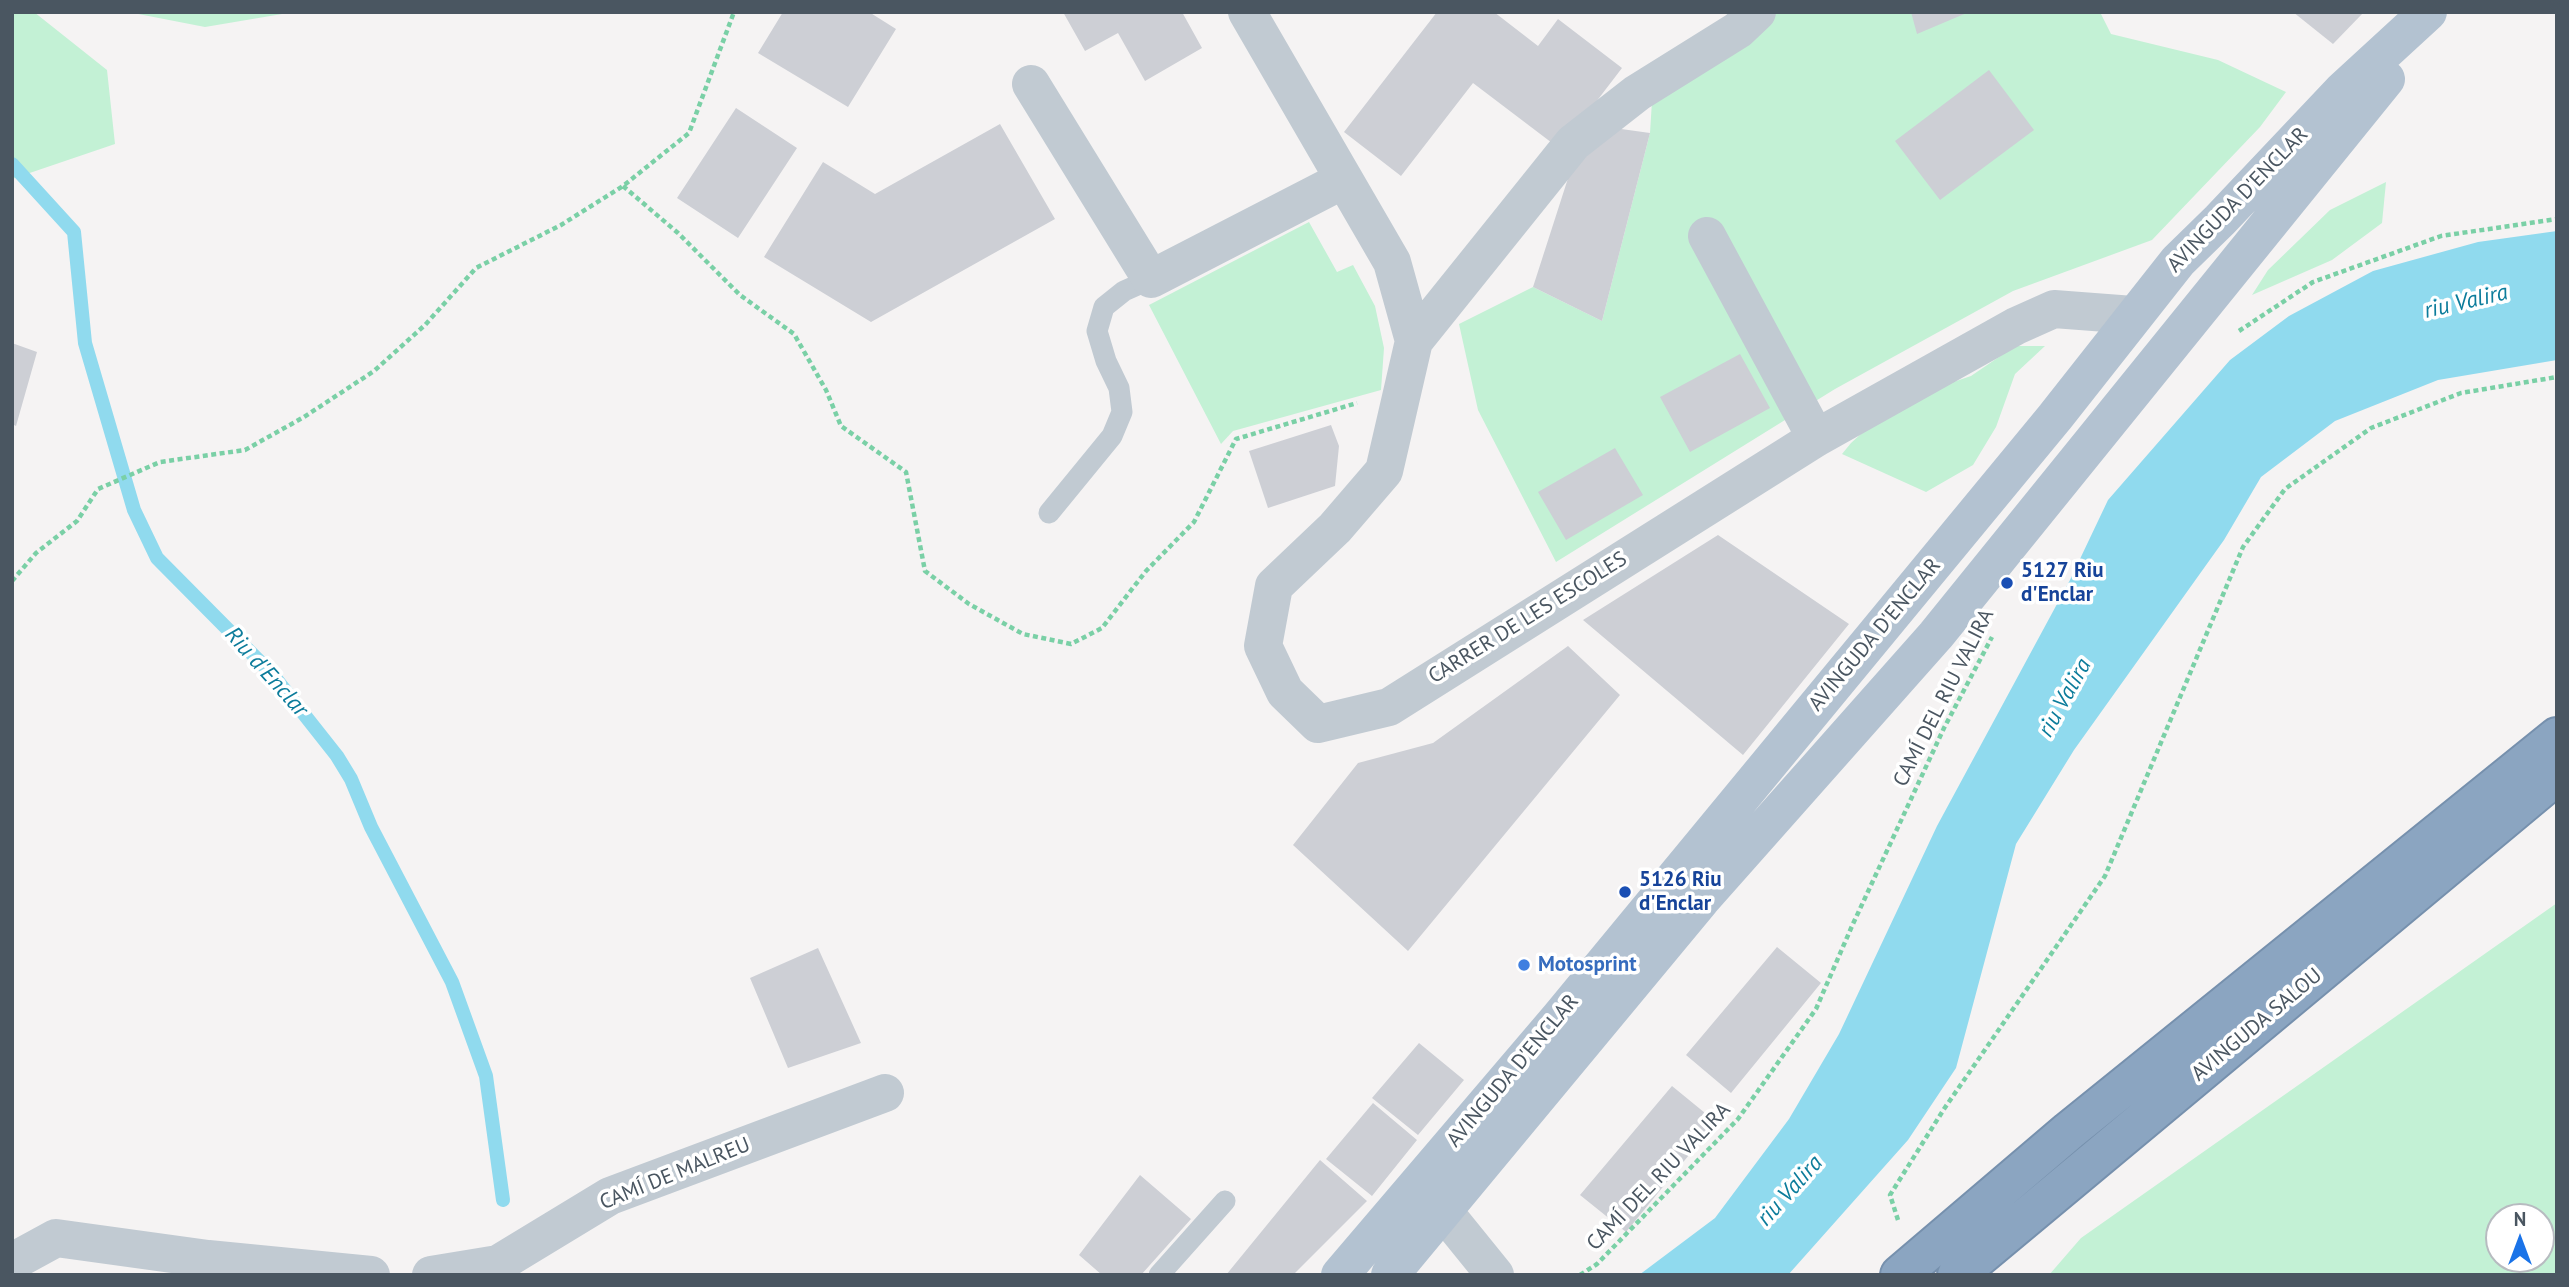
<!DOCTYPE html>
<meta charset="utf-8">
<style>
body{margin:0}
#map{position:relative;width:2569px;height:1287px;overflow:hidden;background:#f5f3f3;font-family:"PT Sans",sans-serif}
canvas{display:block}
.frame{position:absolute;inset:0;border:14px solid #4a5661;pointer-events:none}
.north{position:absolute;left:2485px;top:1203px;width:70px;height:70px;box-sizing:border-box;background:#fff;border:2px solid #b7bbc0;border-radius:50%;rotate:0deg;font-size:19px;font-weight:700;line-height:28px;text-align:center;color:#4a5661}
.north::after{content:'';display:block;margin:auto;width:24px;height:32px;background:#1a73e8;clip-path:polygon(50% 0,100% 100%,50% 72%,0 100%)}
</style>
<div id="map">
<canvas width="2569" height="1287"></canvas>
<div class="frame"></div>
<div class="north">N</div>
</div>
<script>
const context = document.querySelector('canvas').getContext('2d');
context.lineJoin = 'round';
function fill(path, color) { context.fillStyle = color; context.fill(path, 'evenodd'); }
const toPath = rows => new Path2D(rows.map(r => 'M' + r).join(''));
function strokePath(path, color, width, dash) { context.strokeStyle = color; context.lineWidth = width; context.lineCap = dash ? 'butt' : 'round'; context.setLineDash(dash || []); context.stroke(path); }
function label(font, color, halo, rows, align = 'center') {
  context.font = font + ' "PT Sans",sans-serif'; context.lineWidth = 7; context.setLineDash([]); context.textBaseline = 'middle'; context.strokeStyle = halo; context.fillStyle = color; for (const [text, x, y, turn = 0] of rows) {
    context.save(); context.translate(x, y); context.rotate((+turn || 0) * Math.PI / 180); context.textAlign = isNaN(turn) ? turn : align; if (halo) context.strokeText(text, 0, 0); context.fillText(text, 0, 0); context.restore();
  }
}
fill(toPath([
 [12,12,34,12,107,70,115,144,12,179],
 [128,12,294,12,205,27],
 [1768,12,2100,12,2111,34,2218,60,2286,92,2260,127,2152,240,2013,291,1835,389,1556,562,1478,410,1459,324,1533,287,1602,321,1650,133,1652,101],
 [2386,182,2382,223,2332,260,2252,295,2268,270,2330,210],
 [1309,222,1337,272,1353,265,1375,306,1384,348,1381,390,1233,431,1221,444,1149,305],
 [2015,346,2045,346,2015,374,1996,427,1973,465,1926,492,1842,454,1851,443,1897,401,1971,376],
 [2557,903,2557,1275,2049,1275,2081,1238],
 [2541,1217,2541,1259,2499,1259,2499,1217]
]), '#c3f1d5');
fill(toPath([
 [2557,231,2557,360,2438,380,2335,421,2261,477,2224,540,2074,750,2016,844,1956,1068,1908,1140,1788,1275,1639,1275,1715,1218,1789,1119,1839,1034,1937,826,2070,580,2108,500,2230,360,2289,316,2373,271,2478,242]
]), '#90daee');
strokePath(toPath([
 [12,164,74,232,85,343,134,510,157,558,273,675,337,756,351,779,371,827,452,982,486,1076,503,1200]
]), '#90daee', 14);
fill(toPath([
 [783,12,869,12,896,29,848,107,758,53],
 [1063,12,1182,12,1202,48,1145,81,1118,33,1085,51],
 [1437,12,1494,12,1538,46,1558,19,1622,68,1560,149,1473,83,1401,176,1344,132],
 [1911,12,1969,12,1917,34],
 [2293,12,2364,12,2333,44],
 [1989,70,2034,130,1940,200,1895,141],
 [736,108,797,148,738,238,677,198],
 [1000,124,1055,219,871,322,764,257,823,162,875,194],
 [1614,128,1650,133,1602,321,1533,287,1571,169],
 [12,343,37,352,16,426,12,424],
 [1740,354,1770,408,1690,452,1660,397],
 [1331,425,1339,446,1335,486,1268,508,1249,451],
 [1615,448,1643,495,1566,540,1538,492],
 [1718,535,1849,624,1743,755,1583,620],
 [1568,646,1620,695,1408,951,1293,845,1358,763,1433,743],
 [1777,947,1821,983,1731,1093,1686,1055],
 [818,948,861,1043,788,1068,750,978],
 [1419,1043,1464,1080,1418,1135,1372,1098],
 [1672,1086,1716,1122,1626,1232,1580,1195],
 [1373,1103,1417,1140,1372,1196,1326,1159],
 [1320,1160,1367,1201,1293,1275,1226,1275],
 [1140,1175,1191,1219,1141,1275,1102,1275,1079,1255]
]), '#cdcfd5');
const highway = toPath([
 [1900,1275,2069,1131,2557,737],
 [1957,1275,2557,775]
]);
strokePath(highway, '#7690ad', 42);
strokePath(toPath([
 [623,186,678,233,740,295,794,334,826,390,841,426,906,472,925,571,969,604,1023,634,1071,644,1102,628,1146,571,1194,522,1236,439,1357,403],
 [2239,331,2313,282,2441,236,2557,219],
 [12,581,36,553,77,521,98,489,160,462,245,450,304,417,374,371,425,325,476,268,561,225,623,186,689,133,734,12],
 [1898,1220,1890,1195,1944,1109,2105,876,2243,547,2285,489,2371,428,2461,393,2557,377],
 [1580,1275,1597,1264,1738,1119,1816,1009,1852,926,1944,728,1992,637]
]), '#7ad0a6', 4.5, [5, 3.5]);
strokePath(toPath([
 [1049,513,1112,436,1122,412,1119,388,1106,361,1097,331,1104,307,1124,291,1151,279],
 [1159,1275,1225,1201]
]), '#c1cad2', 21);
strokePath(toPath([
 [1247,12,1392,262,1414,341,1384,471,1335,528,1274,586,1263,646,1285,692,1318,724,1389,707,1816,438,2016,326,2054,309,2133,315],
 [1031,84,1151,279,1343,180],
 [1707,236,1816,438],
 [1414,341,1573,143,1637,93,1738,30,1757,12],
 [1444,1212,1495,1275],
 [12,1262,56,1238,208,1259,371,1275],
 [431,1275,498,1264,610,1196,885,1093]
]), '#c1cad2', 38);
strokePath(toPath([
 [1340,1275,1560,1017,2055,417,2178,261,2220,220,2342,91,2428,12],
 [1390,1275,1701,900,1936,635,2386,79]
]), '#b3c2d1', 38);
strokePath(highway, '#8ba5c1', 38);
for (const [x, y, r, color] of [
 [2007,583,7,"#1a4fb4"],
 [1625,892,7,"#1a4fb4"],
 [1524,965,7,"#3f7fe0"]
]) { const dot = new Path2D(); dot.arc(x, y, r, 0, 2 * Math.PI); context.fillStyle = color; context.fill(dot); strokePath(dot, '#fff', 2.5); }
label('21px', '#4a5661', '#fff', [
 ["AVINGUDA D'ENCLAR",2238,200,-46],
 ["CARRER DE LES ESCOLES",1528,618,-32],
 ["AVINGUDA D'ENCLAR",1875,635,-50],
 ["CAMÍ DEL RIU VALIRA",1944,698,-63],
 ["AVINGUDA SALOU",2257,1025,-40],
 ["AVINGUDA D'ENCLAR",1513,1071,-50],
 ["CAMÍ DE MALREU",675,1174,-22],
 ["CAMÍ DEL RIU VALIRA",1659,1177,-46]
]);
label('bold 21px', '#164399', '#fff', [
 ["5127 Riu",2021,571],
 ["d'Enclar",2021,595],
 ["5126 Riu",1639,880],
 ["d'Enclar",1639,904]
], 'left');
label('bold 21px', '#366cbe', '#fff', [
 ["Motosprint",1538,965]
], 'left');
label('italic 23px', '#0c7c9b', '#fff', [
 ["riu Valira",2466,302,-13],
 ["Riu d'Enclar",266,672,48],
 ["riu Valira",2065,698,-61],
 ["riu Valira",1790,1191,-48]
]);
</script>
